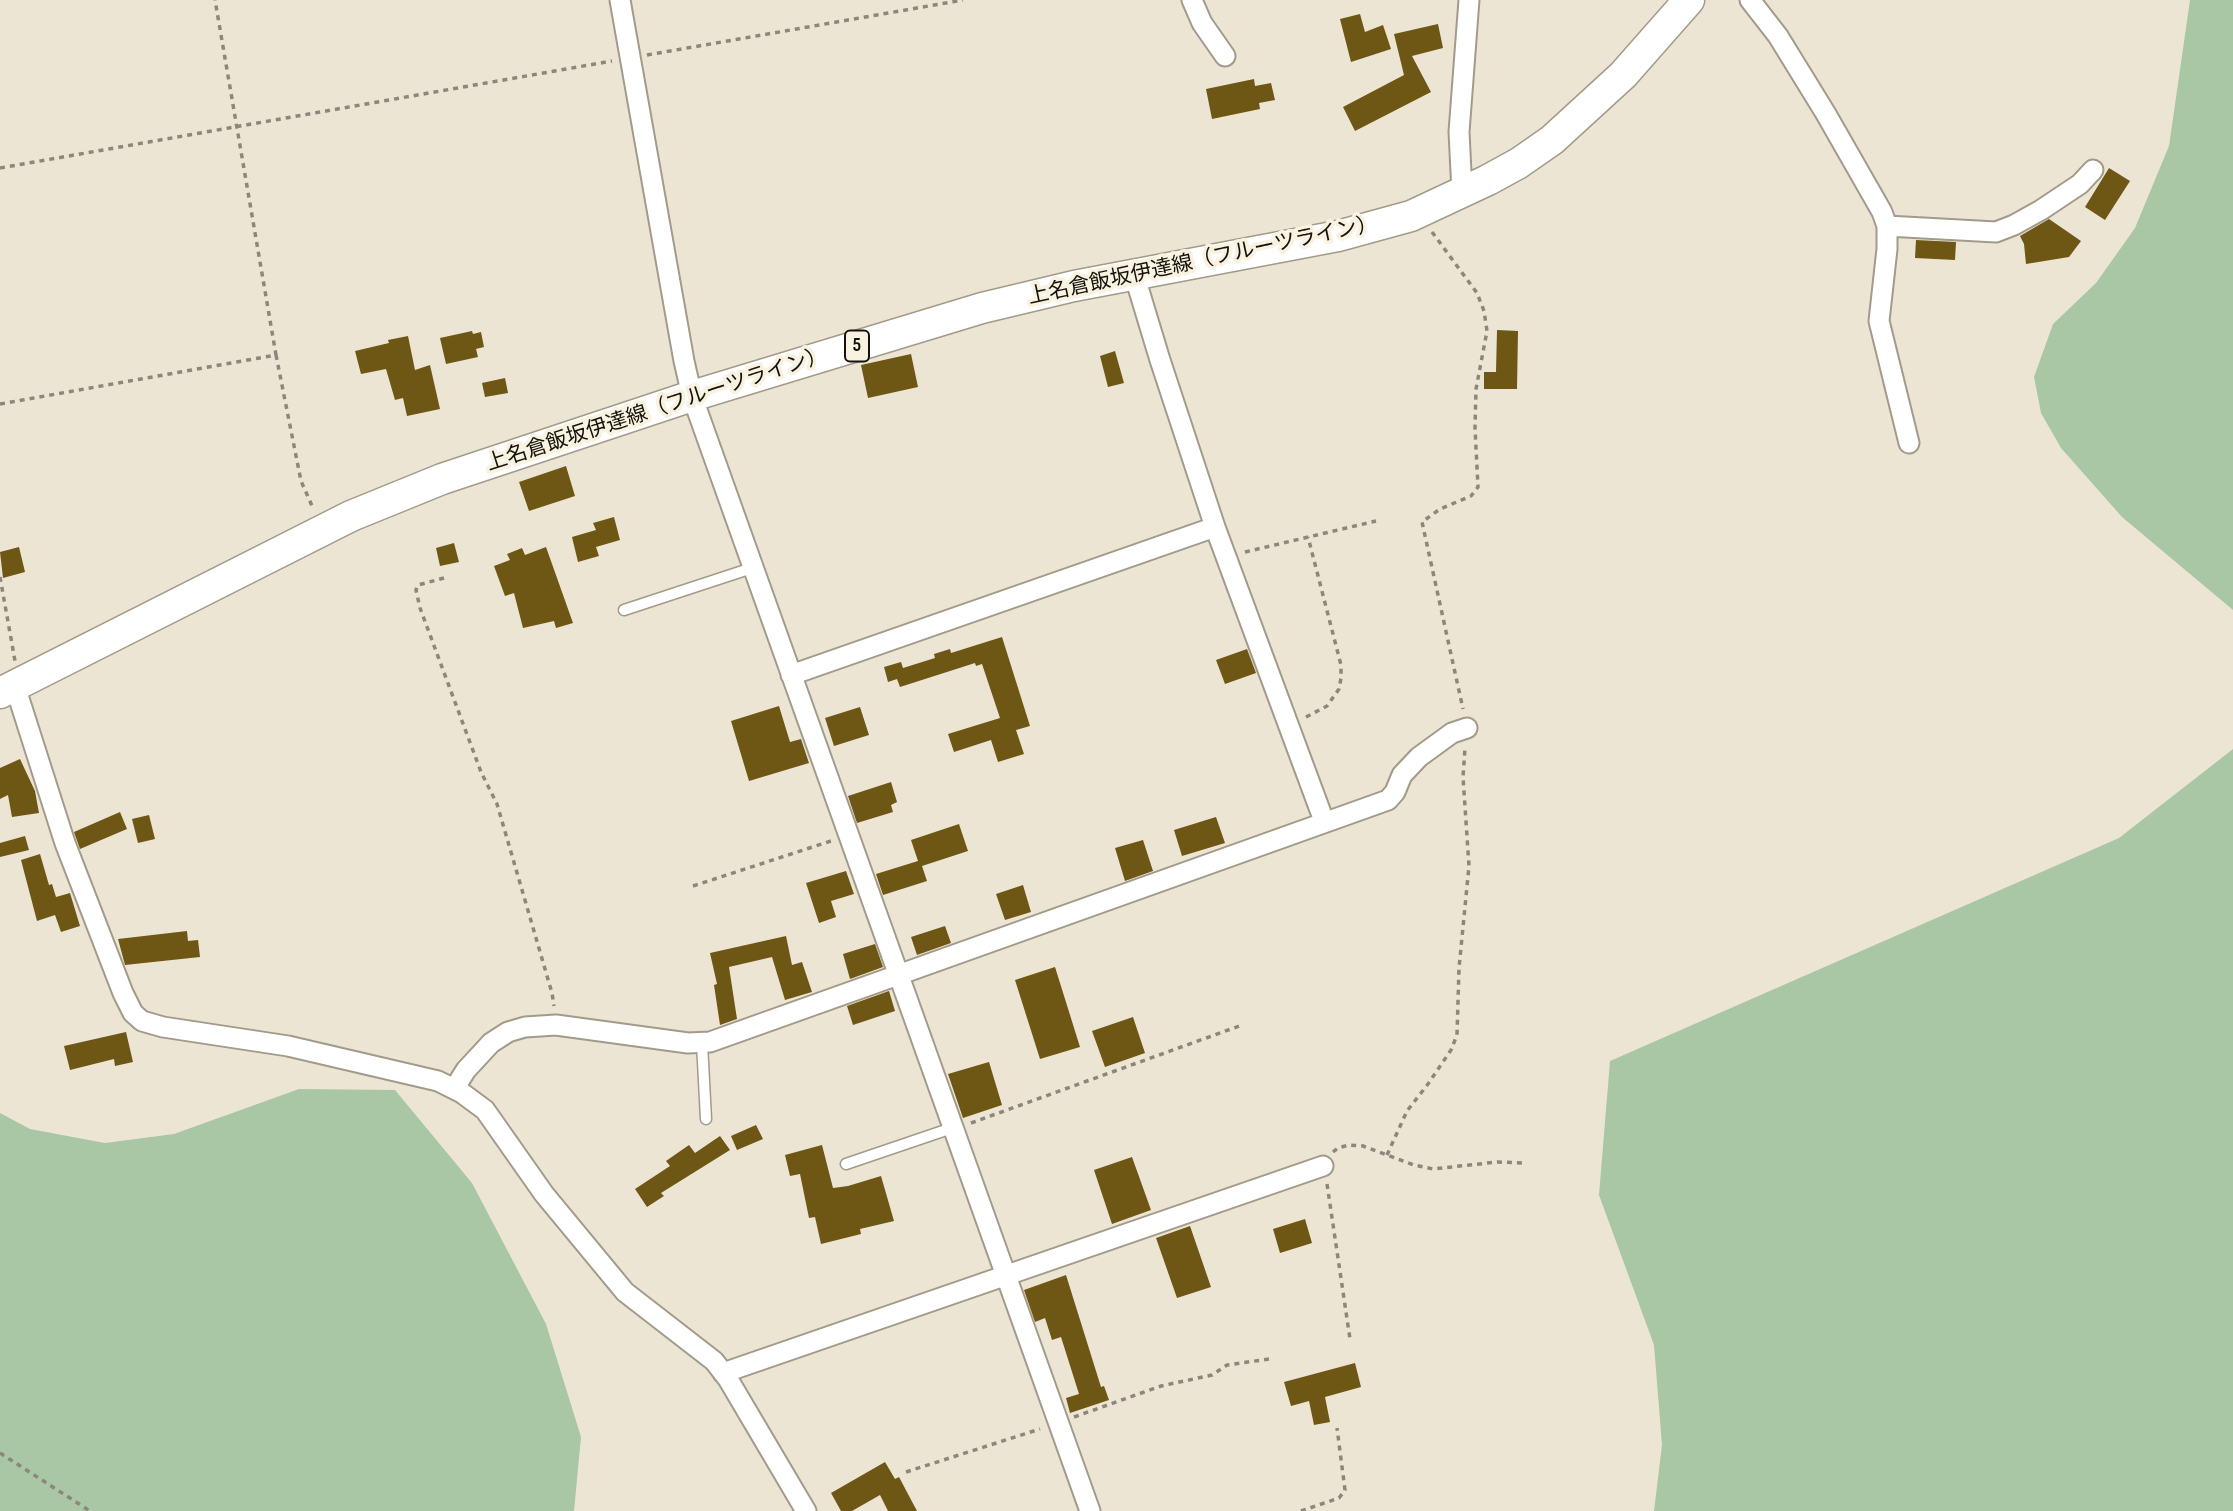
<!DOCTYPE html>
<meta charset="utf-8">
<style>
body{margin:0}
canvas{display:block;background:#ede5d3}
</style>
<canvas width="2233" height="1511"></canvas>
<script>
const context = document.querySelector('canvas').getContext('2d');
context.lineJoin = 'round';
function fill(path, color) { context.fillStyle = color; context.fill(path, 'evenodd'); }
const toPath = rows => new Path2D(rows.map(r => 'M' + r).join(''));
function strokePath(path, color, width, dash) { context.strokeStyle = color; context.lineWidth = width; context.lineCap = dash ? 'butt' : 'round'; context.setLineDash(dash || []); context.stroke(path); }
function label(font, color, halo, rows, align = 'center') {
  context.font = font + ' "Sofia Sans Condensed","Noto Sans JP",sans-serif'; context.lineWidth = 7; context.setLineDash([]); context.textBaseline = 'middle'; context.strokeStyle = halo; context.fillStyle = color; for (const [text, x, y, turn = 0] of rows) {
    context.save(); context.translate(x, y); context.rotate((+turn || 0) * Math.PI / 180); context.textAlign = isNaN(turn) ? turn : align; if (halo) context.strokeText(text, 0, 0); context.fillText(text, 0, 0); context.restore();
  }
}
fill(toPath([
 [2190,0,2233,0,2233,610,2122,517,2061,448,2041,413,2034,377,2053,324,2096,283,2135,228,2169,146],
 [2233,749,2233,1511,1654,1511,1662,1445,1654,1345,1599,1195,1610,1061,2119,838],
 [299,1089,395,1090,472,1183,546,1324,581,1437,574,1511,0,1511,0,1113,30,1129,105,1143,174,1134]
]), '#a9c7a4');
fill(toPath([
 [1360,14,1365,32,1383,25,1391,49,1351,62,1340,19],
 [1438,24,1443,48,1412,56,1431,92,1355,131,1343,107,1404,75,1394,34],
 [1254,79,1255,86,1271,83,1275,100,1259,103,1260,109,1212,119,1206,89],
 [2109,168,2130,181,2105,220,2085,207],
 [2049,219,2081,241,2069,257,2026,264,2024,244,2020,236],
 [1916,240,1956,242,1955,260,1915,258],
 [1497,330,1518,331,1517,389,1484,389,1484,372,1496,372],
 [472,331,473,334,481,332,484,347,476,349,478,357,446,364,440,338],
 [408,336,415,370,430,365,440,409,407,416,403,398,395,400,386,369,361,374,355,351,389,343,388,340],
 [1115,351,1124,383,1108,387,1100,356],
 [911,354,918,387,868,398,861,365],
 [505,378,508,393,485,397,482,383],
 [566,466,575,496,529,511,519,482],
 [614,517,620,540,596,547,599,556,578,562,572,537,596,530,593,523],
 [454,543,459,562,440,566,436,548],
 [19,547,25,572,3,578,0,552],
 [546,547,573,623,556,628,554,621,523,628,514,593,505,596,494,566,510,560,507,554,522,548,525,555],
 [1002,637,1030,726,1016,730,1024,754,998,762,991,740,954,752,948,734,1000,718,982,664,976,666,975,663,900,687,897,679,888,682,884,667,901,662,903,668,935,658,934,654,950,649,951,653],
 [1247,649,1256,673,1225,684,1216,660],
 [779,706,790,742,801,739,809,763,749,781,731,721],
 [860,707,869,735,834,746,825,718],
 [20,759,35,791,39,813,12,817,8,795,0,799,0,768],
 [891,782,897,802,891,805,893,812,857,823,848,796],
 [120,812,127,829,80,849,74,832],
 [149,815,155,839,138,843,132,819],
 [1216,817,1225,843,1182,856,1174,830],
 [959,824,968,851,922,866,927,881,883,895,876,874,918,861,911,840],
 [25,836,29,850,0,857,0,843],
 [1143,840,1153,871,1125,881,1115,848],
 [40,854,49,885,52,884,56,897,70,893,80,926,61,932,55,915,37,921,21,860],
 [846,871,854,894,831,901,836,917,819,923,806,883],
 [1023,885,1031,912,1005,920,996,894],
 [945,926,951,943,917,955,911,937],
 [187,931,188,941,198,940,200,957,125,965,118,939],
 [786,936,792,965,802,962,812,992,785,1000,772,957,729,967,737,1019,720,1025,714,985,717,984,710,953],
 [875,944,883,967,850,979,843,954],
 [1055,967,1080,1047,1040,1059,1015,980],
 [889,991,895,1011,853,1025,847,1006],
 [1133,1017,1145,1053,1105,1067,1092,1031],
 [126,1032,133,1062,115,1066,114,1059,70,1070,64,1046],
 [989,1062,1002,1105,963,1118,948,1074],
 [756,1125,763,1139,737,1150,731,1136],
 [720,1136,730,1150,661,1193,664,1196,647,1207,635,1189,670,1166,666,1161,689,1145,695,1153],
 [822,1145,833,1188,848,1186,881,1176,894,1221,860,1229,861,1234,821,1244,815,1217,809,1218,800,1174,790,1176,785,1155],
 [1132,1157,1151,1210,1112,1224,1094,1170],
 [1305,1219,1312,1243,1280,1253,1273,1229],
 [1190,1226,1211,1287,1177,1298,1156,1238],
 [1066,1275,1101,1387,1104,1386,1109,1400,1070,1413,1066,1398,1079,1394,1061,1337,1052,1340,1045,1318,1035,1322,1024,1290],
 [1355,1363,1361,1387,1325,1397,1330,1422,1314,1425,1309,1401,1291,1406,1284,1382],
 [885,1462,895,1479,899,1477,917,1511,888,1511,880,1495,852,1511,841,1511,831,1493]
]), '#6e5615');
const lane = toPath([
 [624,610,752,568],
 [702,1043,706,1119],
 [846,1164,952,1128]
]);
const street = toPath([
 [620,0,684,361,692,396,1090,1511],
 [1192,0,1202,23,1225,56],
 [1750,0,1778,36,1826,114,1882,212,1887,226,1996,232,2014,225,2041,210,2080,184,2093,170],
 [1462,192,1459,132,1469,0],
 [1887,226,1887,249,1879,321,1909,443],
 [1134,274,1160,360,1215,527,1324,821],
 [791,675,1215,527],
 [15,686,65,843,123,993,133,1013,142,1021,163,1027,288,1046,438,1081,462,1093,485,1110,544,1194,625,1292,714,1361,728,1379,806,1511],
 [454,1089,466,1070,491,1043,508,1032,525,1027,556,1025,688,1043,710,1042,898,975,1388,800,1395,792,1402,775,1419,757,1452,733,1467,728],
 [723,1373,1323,1166]
]);
const primary = toPath([
 [0,693,351,516,442,479,692,396,982,308,1074,286,1338,236,1411,216,1488,180,1519,163,1552,140,1623,75,1689,0]
]);
strokePath(lane, '#a29b8a', 13);
strokePath(street, '#a29b8a', 23);
strokePath(primary, '#a29b8a', 33);
strokePath(toPath([
 [647,55,963,0],
 [0,168,612,61],
 [1432,232,1477,293,1484,311,1487,331,1476,389,1475,428,1478,487,1471,496,1440,509,1422,522,1463,709],
 [276,355,301,481,313,508],
 [0,404,276,355,215,0],
 [1245,552,1376,521],
 [0,577,15,661],
 [444,578,418,585,416,590,420,608,481,772,497,804,552,993,554,1006],
 [1306,717,1327,706,1339,689,1341,678,1341,665,1308,537],
 [693,886,834,840],
 [971,1123,1242,1025],
 [1333,1152,1338,1148,1349,1145,1363,1146,1414,1165,1433,1169,1497,1162,1524,1163],
 [1387,1155,1407,1111,1428,1084,1451,1050,1457,1035,1459,968,1469,866,1463,777,1465,748],
 [1327,1184,1350,1339],
 [1074,1417,1161,1386,1212,1375,1227,1365,1269,1359],
 [0,1453,90,1511],
 [906,1472,1040,1429],
 [1301,1511,1339,1498,1345,1490,1337,1428]
]), '#8d877b', 3.5, [5, 5]);
strokePath(lane, '#fff', 10);
strokePath(street, '#fff', 19);
strokePath(primary, '#fff', 30);
for (const [x, y, w] of [
 [857,346,24]
]) { const box = new Path2D(); box.roundRect(x - w / 2, y - 15.5, w, 31, 5); context.fillStyle = '#faf2e0'; context.fill(box); strokePath(box, '#14120c', 2); }
label('bold 19px', '#14120c', null, [
 ["5",857,346]
]);
label('21px', '#14120c', '#faf2e0', [
 ["上名倉飯坂伊達線（フルーツライン）",1203,261,-12],
 ["上名倉飯坂伊達線（フルーツライン）",657,410,-18]
]);
</script>
